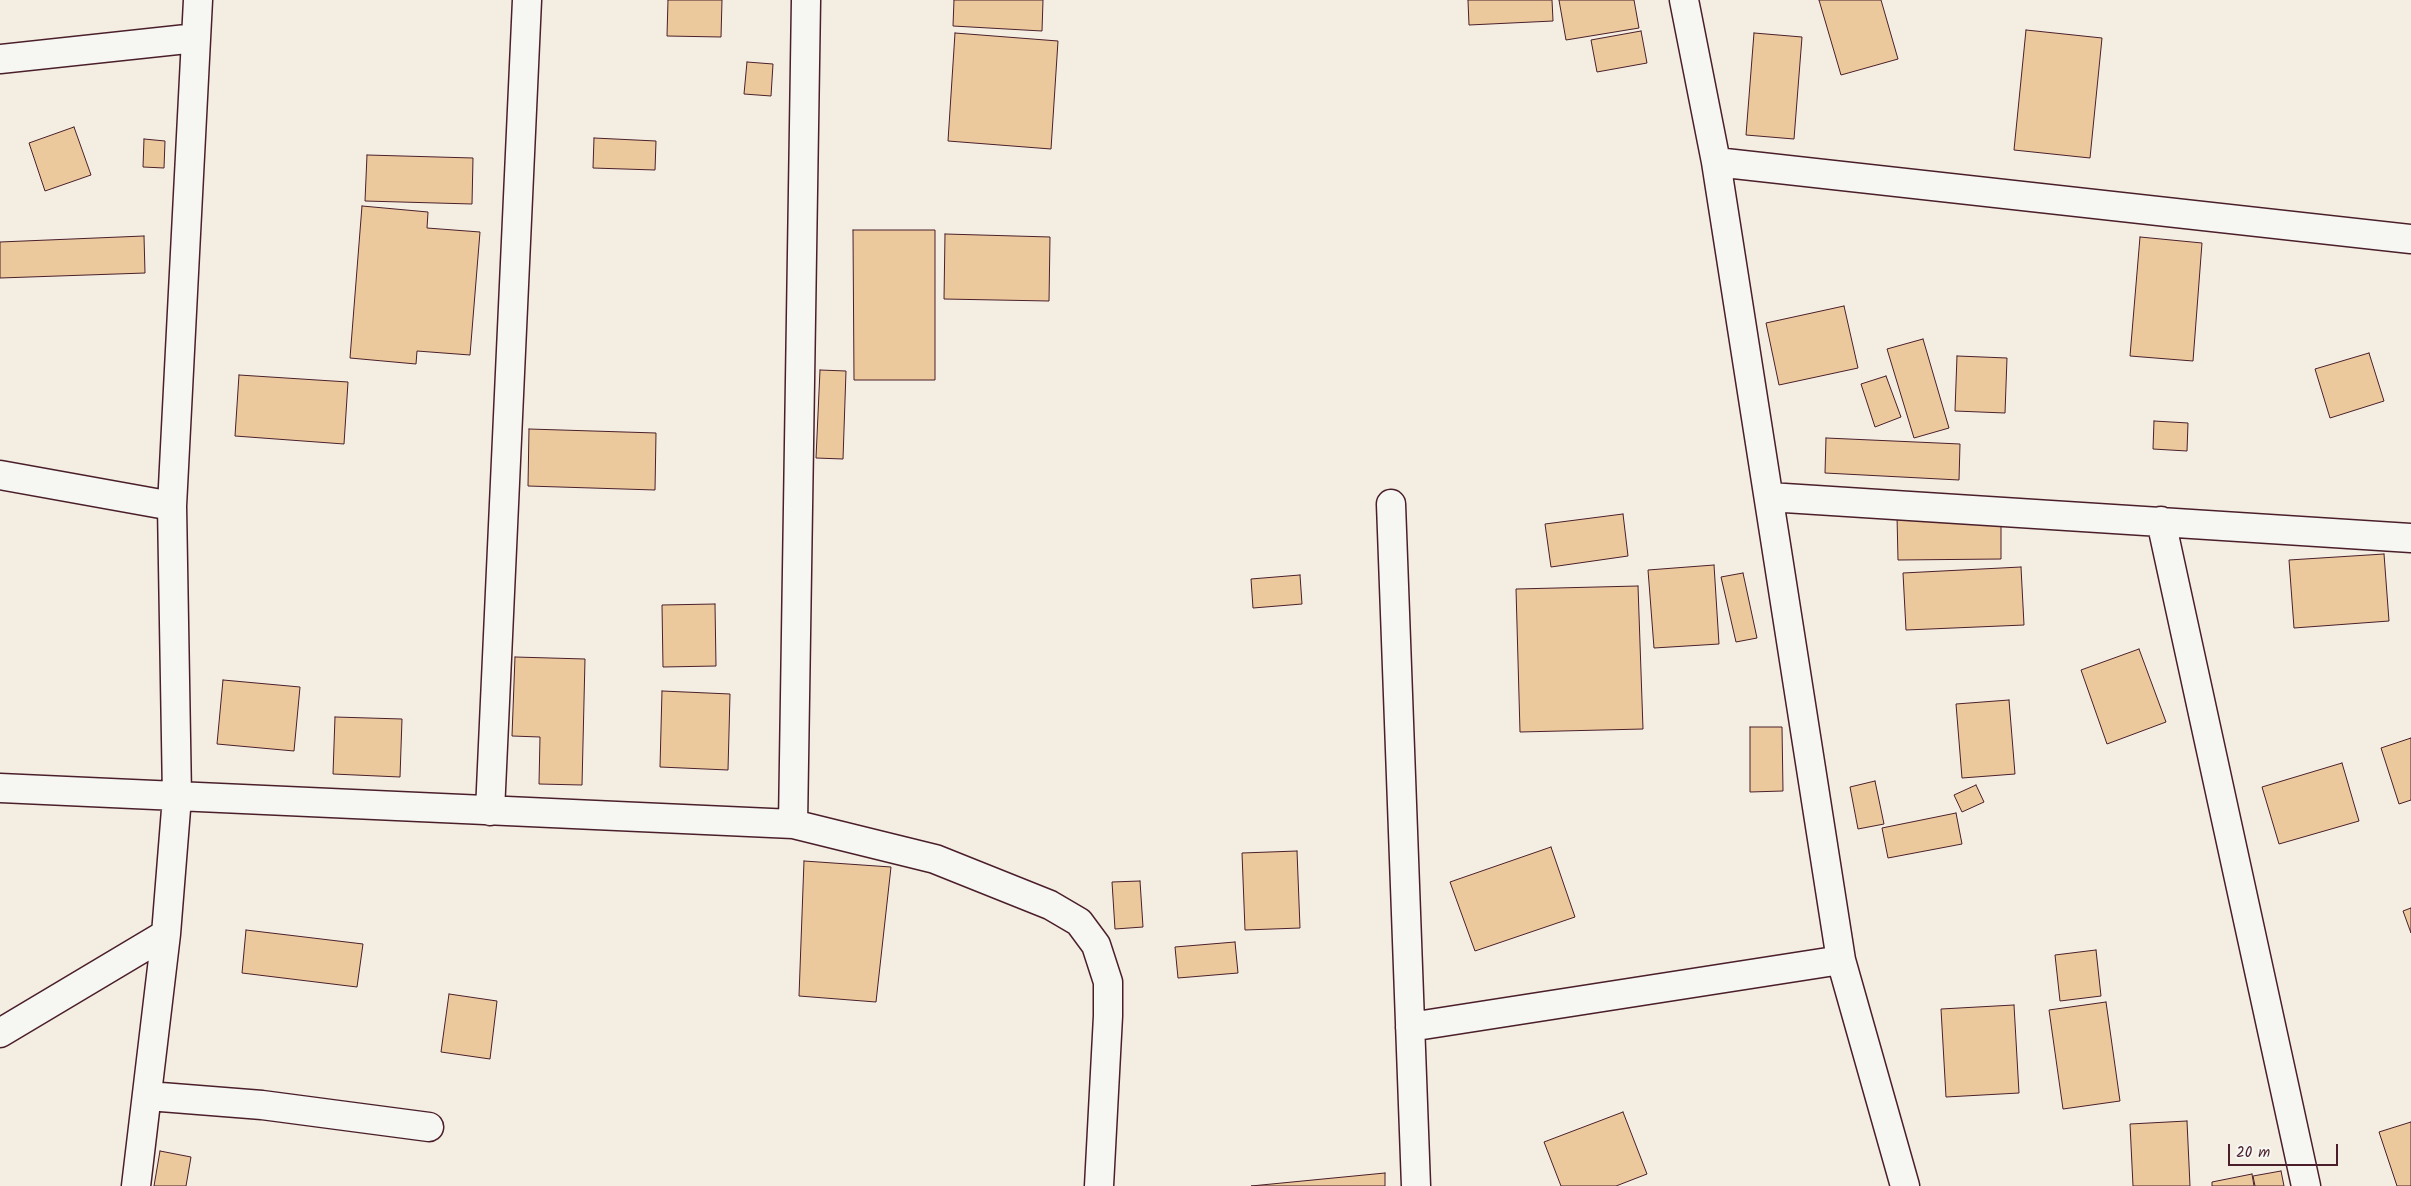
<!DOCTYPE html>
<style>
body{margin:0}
#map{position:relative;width:2411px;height:1186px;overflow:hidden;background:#f4ede1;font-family:Kalam,sans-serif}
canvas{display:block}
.scale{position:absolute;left:2228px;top:1144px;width:110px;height:22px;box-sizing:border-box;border:2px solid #4a1f2b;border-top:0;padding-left:6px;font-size:15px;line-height:18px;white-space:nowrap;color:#4a1f2b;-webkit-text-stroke:4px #f6f6f2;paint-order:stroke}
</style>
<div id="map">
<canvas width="2411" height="1186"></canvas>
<div class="scale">20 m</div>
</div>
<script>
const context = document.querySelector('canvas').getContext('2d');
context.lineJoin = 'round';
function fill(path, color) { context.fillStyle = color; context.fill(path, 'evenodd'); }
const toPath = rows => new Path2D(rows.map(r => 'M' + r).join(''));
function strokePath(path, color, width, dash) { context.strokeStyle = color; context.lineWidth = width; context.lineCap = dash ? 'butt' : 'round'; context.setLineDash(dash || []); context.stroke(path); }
const building = toPath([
 [668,0,722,0,721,37,667,36,668,0],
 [954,0,1043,0,1042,31,953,26,954,0],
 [1468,0,1552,0,1553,21,1469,25,1468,0],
 [1559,0,1634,0,1639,28,1566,40,1559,0],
 [1819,0,1881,0,1898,59,1841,75,1819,0],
 [2026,30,2102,38,2090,158,2014,150,2026,30],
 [1641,31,1647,63,1597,72,1591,40,1641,31],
 [955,33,1058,41,1051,149,948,141,955,33],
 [1754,33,1802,37,1794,139,1746,135,1754,33],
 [747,62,773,64,771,96,744,94,747,62],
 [74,127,91,175,45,191,29,143,74,127],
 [594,138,656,141,655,170,593,168,594,138],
 [144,139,165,141,164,168,143,167,144,139],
 [367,155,473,158,472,204,365,201,367,155],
 [362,206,428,212,427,228,480,232,470,355,417,351,416,364,350,358,362,206],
 [853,230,935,230,935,380,854,380,853,230],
 [945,234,1050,237,1049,301,944,299,945,234],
 [144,236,145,273,0,278,0,242,144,236],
 [2140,237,2202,243,2193,361,2130,356,2140,237],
 [1844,306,1858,368,1779,385,1766,323,1844,306],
 [1923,339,1949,428,1914,438,1887,349,1923,339],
 [2369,353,2384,401,2330,418,2315,369,2369,353],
 [1957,356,2007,358,2005,413,1955,411,1957,356],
 [820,370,846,371,843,459,816,458,820,370],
 [239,375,348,382,344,444,235,436,239,375],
 [1886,376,1901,417,1875,427,1861,384,1886,376],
 [2154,421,2188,423,2187,451,2153,449,2154,421],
 [529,429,656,433,655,490,528,486,529,429],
 [1826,438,1960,444,1959,480,1825,473,1826,438],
 [1623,514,1628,556,1551,567,1545,524,1623,514],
 [2001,514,2001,559,1898,560,1897,516,2001,514],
 [2384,554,2389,621,2294,628,2289,560,2384,554],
 [1714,565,1719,644,1654,648,1648,570,1714,565],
 [2021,567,2024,625,1906,630,1903,573,2021,567],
 [1743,573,1757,638,1736,642,1721,577,1743,573],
 [1300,575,1302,604,1253,608,1251,579,1300,575],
 [1638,586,1643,729,1520,732,1516,589,1638,586],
 [715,604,716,666,663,667,662,605,715,604],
 [2139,649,2166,722,2107,744,2081,670,2139,649],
 [515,657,585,659,582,785,539,784,540,737,512,736,515,657],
 [223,680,300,687,294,751,217,744,223,680],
 [662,691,730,694,728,770,660,767,662,691],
 [2009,700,2015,774,1962,778,1956,704,2009,700],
 [335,717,402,719,400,777,333,774,335,717],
 [1750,727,1782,727,1783,791,1750,792,1750,727],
 [2411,738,2411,800,2399,804,2381,748,2411,738],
 [2342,763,2359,821,2279,844,2262,787,2342,763],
 [1875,781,1884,824,1858,829,1850,787,1875,781],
 [1976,785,1984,802,1962,812,1954,795,1976,785],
 [1956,813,1962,844,1888,858,1882,828,1956,813],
 [1551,847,1575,917,1475,951,1450,882,1551,847],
 [1297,851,1300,928,1245,930,1242,853,1297,851],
 [804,861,891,867,876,1002,799,996,804,861],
 [1140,881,1143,927,1115,929,1112,882,1140,881],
 [2411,908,2411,933,2403,911,2411,908],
 [246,930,363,944,357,987,242,973,246,930],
 [1235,942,1238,973,1178,978,1175,947,1235,942],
 [2096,950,2101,996,2060,1001,2055,955,2096,950],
 [449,994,497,1001,490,1059,441,1052,449,994],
 [2106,1002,2120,1101,2063,1109,2049,1010,2106,1002],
 [2014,1005,2019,1093,1946,1097,1941,1009,2014,1005],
 [1623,1112,1647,1174,1616,1186,1561,1186,1544,1142,1623,1112],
 [2187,1121,2190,1186,2133,1186,2130,1124,2187,1121],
 [2411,1122,2411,1186,2397,1186,2379,1132,2411,1122],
 [160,1151,191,1157,186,1186,154,1186,160,1151],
 [2281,1171,2284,1186,2255,1186,2253,1176,2281,1171],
 [1385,1173,1385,1186,1251,1186,1385,1173],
 [2252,1174,2254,1186,2212,1186,2212,1182,2252,1174]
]);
fill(building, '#ecc99d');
strokePath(building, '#4a1f2b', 1);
const minor = toPath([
 [1684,0,1716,162,1841,960,1905,1186],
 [0,59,196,38],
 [1716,162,2411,239],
 [0,475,172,506],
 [1769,497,2411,538],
 [1391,504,1416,1186],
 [2161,521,2306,1186],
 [0,788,793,824,935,859,1050,905,1079,922,1096,945,1108,982,1108,1016,1099,1186],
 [490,811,527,0],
 [793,824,806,0],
 [1410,1027,1841,960],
 [0,1033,166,934],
 [148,1096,262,1105,429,1127],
 [136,1186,166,934,177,797,172,506,198,0]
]);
strokePath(minor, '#4a1f2b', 31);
strokePath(minor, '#f6f6f2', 28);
</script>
